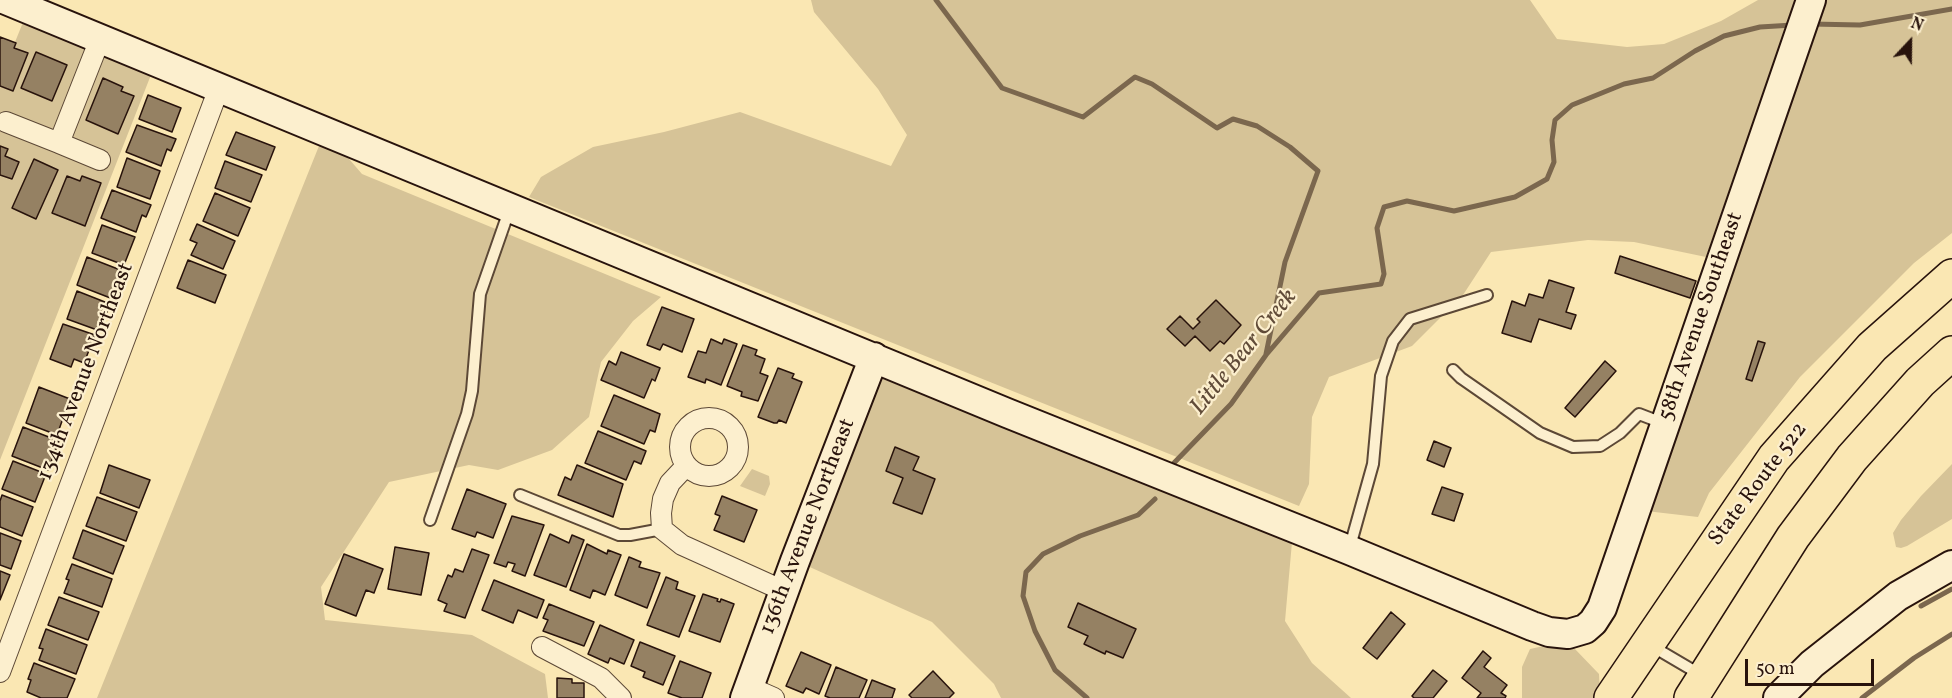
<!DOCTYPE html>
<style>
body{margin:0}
#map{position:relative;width:1952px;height:698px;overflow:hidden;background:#fae7b3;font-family:Vollkorn,serif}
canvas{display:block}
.north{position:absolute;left:1880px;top:12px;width:60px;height:60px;-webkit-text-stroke:4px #fcefce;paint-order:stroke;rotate:22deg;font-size:16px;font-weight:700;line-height:24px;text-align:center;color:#28130c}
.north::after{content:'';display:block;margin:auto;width:21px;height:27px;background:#28130c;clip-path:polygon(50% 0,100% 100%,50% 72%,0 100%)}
.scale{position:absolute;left:1745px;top:659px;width:129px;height:27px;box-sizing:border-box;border:3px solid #28130c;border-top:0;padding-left:8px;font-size:18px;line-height:21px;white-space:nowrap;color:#28130c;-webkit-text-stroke:4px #fcefce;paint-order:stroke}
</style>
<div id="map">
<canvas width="1952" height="698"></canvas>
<div class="north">N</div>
<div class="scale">50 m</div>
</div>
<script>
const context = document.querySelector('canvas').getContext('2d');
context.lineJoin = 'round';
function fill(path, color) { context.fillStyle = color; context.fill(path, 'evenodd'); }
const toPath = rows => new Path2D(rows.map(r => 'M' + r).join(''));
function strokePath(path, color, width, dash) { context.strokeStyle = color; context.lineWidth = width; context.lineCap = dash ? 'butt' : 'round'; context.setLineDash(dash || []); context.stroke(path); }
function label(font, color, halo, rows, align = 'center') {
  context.font = font + ' Vollkorn,serif'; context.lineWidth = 4.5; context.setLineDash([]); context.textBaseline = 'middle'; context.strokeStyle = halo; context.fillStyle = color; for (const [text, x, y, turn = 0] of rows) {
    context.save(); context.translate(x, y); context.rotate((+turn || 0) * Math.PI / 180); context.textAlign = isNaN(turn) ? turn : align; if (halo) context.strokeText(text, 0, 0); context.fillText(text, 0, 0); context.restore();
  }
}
fill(toPath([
 [811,0,1530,0,1557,39,1627,47,1664,44,1721,21,1758,0,1795,0,1706,257,1634,242,1588,240,1491,252,1463,295,1412,346,1329,377,1312,417,1309,484,1299,506,529,197,541,177,593,147,664,132,740,112,891,166,907,135,878,89,814,12],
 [1817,0,1952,0,1952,233,1914,263,1800,377,1709,493,1698,517,1646,511],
 [28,10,156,62,0,460,0,79],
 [325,131,362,174,661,297,633,321,601,362,589,417,552,450,498,470,469,465,389,482,321,587,325,620,472,635,545,674,548,698,97,698],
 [876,376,1292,542,1285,621,1312,663,1351,698,1001,698,994,684,932,622,803,564],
 [1952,464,1952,519,1907,546,1901,548,1896,547,1893,533,1901,520,1921,496],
 [752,469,769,476,770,484,765,496,740,486],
 [1553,644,1574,648,1599,674,1600,698,1522,698,1522,667,1530,649]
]), '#d6c397');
strokePath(toPath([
 [936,0,1002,88,1083,117,1135,77,1152,84,1217,128,1233,119,1257,126,1290,147,1318,171,1285,262,1266,354],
 [1811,24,1860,25,1952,9],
 [1172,465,1231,404,1266,355,1319,293,1381,284,1384,274,1377,228,1384,207,1407,201,1454,211,1515,197,1547,179,1554,162,1552,140,1555,120,1572,105,1624,84,1653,78,1695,51,1724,36,1760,27,1793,25],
 [1921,606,1952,589],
 [1087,698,1055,670,1035,631,1023,596,1026,572,1043,554,1080,536,1138,515,1155,499],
 [1862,698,1914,658,1952,634]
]), '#7b674e', 5);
const building = toPath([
 [0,37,16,43,14,48,28,53,13,91,0,86,0,37],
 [36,52,67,65,52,101,21,88,36,52],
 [103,78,123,87,121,91,134,96,118,134,86,120,103,78],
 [148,95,181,108,172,132,139,119,148,95],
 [137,125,176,139,171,151,167,149,161,166,126,152,137,125],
 [236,132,275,147,266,170,226,155,236,132],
 [0,146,8,149,5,156,19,162,12,179,0,175,0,146],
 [127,158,160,171,150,199,117,187,127,158],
 [34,159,58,170,36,219,12,208,34,159],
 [225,161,262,175,251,202,215,188,225,161],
 [67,176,80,181,82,176,101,183,85,226,52,213,67,176],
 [112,190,151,205,146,217,142,215,136,232,101,218,112,190],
 [215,193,250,208,238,236,203,221,215,193],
 [197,224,235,241,223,269,191,255,197,243,190,240,197,224],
 [102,225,135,237,124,265,92,253,102,225],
 [1620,256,1696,281,1690,298,1615,273,1620,256],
 [87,257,123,271,113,299,77,285,87,257],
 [188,260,226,275,215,303,177,288,188,260],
 [1549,280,1574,288,1566,312,1576,315,1571,329,1539,319,1531,342,1502,333,1512,301,1525,306,1529,294,1543,298,1549,280],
 [77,291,110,304,100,331,67,319,77,291],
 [1216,300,1241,325,1224,344,1220,341,1210,351,1195,336,1185,346,1167,329,1180,316,1193,329,1200,322,1197,319,1216,300],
 [662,307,694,319,682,352,663,344,660,350,647,345,662,307],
 [63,324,95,335,84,363,74,359,71,367,50,359,63,324],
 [711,339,722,344,724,339,737,344,721,385,706,379,705,383,688,377,698,351,706,353,711,339],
 [1758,341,1765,343,1752,381,1746,379,1758,341],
 [743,345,757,350,755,355,765,359,760,373,768,376,758,401,741,396,742,392,727,386,743,345],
 [621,352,660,368,655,381,652,379,644,398,601,380,609,361,616,365,621,352],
 [1605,361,1616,371,1575,417,1565,408,1605,361],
 [778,368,794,374,792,378,802,382,786,423,779,420,777,423,774,423,758,417,778,368],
 [39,387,70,399,57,435,26,423,39,387],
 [614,395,660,414,655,432,650,430,644,444,601,426,614,395],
 [23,427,59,441,48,470,12,456,23,427],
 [598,431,646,451,641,464,634,461,626,480,585,463,598,431],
 [1434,441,1451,448,1444,467,1427,460,1434,441],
 [895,447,919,457,913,470,935,479,922,514,893,503,903,478,886,471,895,447],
 [13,461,46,474,35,502,2,489,13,461],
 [109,465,150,480,139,508,100,493,109,465],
 [577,465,623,484,613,517,558,495,565,477,571,480,577,465],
 [1442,487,1463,494,1454,521,1432,514,1442,487],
 [467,489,506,504,493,538,477,532,475,537,452,529,467,489],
 [2,495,33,507,22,536,0,527,0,501,2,495],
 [722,496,757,510,744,542,714,530,720,516,715,514,722,496],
 [97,497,137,512,126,541,86,526,97,497],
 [512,516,544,525,525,576,512,571,515,564,508,562,506,567,494,563,512,516],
 [83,530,124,546,113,574,73,558,83,530],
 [0,533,21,541,11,569,0,565,0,533],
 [550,534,569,543,572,535,584,540,566,587,534,575,550,534],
 [587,544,607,554,608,550,621,555,605,595,593,590,590,598,570,590,587,544],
 [395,547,429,553,421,595,388,589,395,547],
 [472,549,489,555,465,618,444,611,447,604,438,600,448,575,452,577,455,569,463,572,472,549],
 [344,554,383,569,374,593,366,590,356,616,325,604,344,554],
 [629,557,641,562,639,567,660,573,647,608,615,595,629,557],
 [72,564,112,579,102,607,64,593,69,580,66,579,72,564],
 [0,571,10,575,0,600,0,571],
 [666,577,678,582,676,589,695,596,679,637,647,625,666,577],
 [494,580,544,600,537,618,518,610,513,623,482,610,494,580],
 [703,594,718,599,717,601,720,602,721,599,734,604,720,642,689,631,703,594],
 [59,597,99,612,88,640,48,625,59,597],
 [1078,603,1136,629,1123,658,1106,651,1105,654,1084,644,1088,636,1068,627,1078,603],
 [549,604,594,622,584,646,543,631,548,620,543,618,549,604],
 [1391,612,1405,624,1377,659,1363,648,1391,612],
 [600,625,634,640,624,664,610,658,608,663,588,654,600,625],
 [46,629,87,645,76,674,39,660,43,649,39,648,46,629],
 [640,642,675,656,663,685,643,677,645,672,631,666,640,642],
 [1483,651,1491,658,1484,667,1507,685,1501,693,1506,696,1505,698,1477,698,1481,693,1462,678,1483,651],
 [801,652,831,665,819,694,806,688,803,693,786,686,801,652],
 [680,661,711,673,702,698,682,698,668,693,680,661],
 [34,663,75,679,67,698,41,698,27,692,31,680,28,679,34,663],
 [836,667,867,680,859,698,830,698,825,696,836,667],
 [1433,670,1447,681,1433,698,1414,698,1412,696,1433,670],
 [933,671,954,693,949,698,912,698,909,695,933,671],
 [557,678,572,679,572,683,584,683,584,698,557,698,557,678],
 [872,680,895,689,892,698,865,698,872,680]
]);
fill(building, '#958163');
strokePath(building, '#28130c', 1.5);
const lane = toPath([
 [1453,370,1461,378,1540,433,1573,447,1600,446,1620,433,1639,414,1665,424],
 [520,495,619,535,630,535,662,529],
 [430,520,467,414,472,391,480,294,510,208],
 [1349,550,1373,464,1381,376,1393,341,1410,319,1487,295],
 [1650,645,1701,675]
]);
const street = toPath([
 [6,122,59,143,100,39],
 [59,143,100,160],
 '680 447a29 29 0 1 1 58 0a29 29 0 1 1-58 0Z',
 [686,466,670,483,663,499,661,513,662,529,682,545,784,591],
 [542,647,601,678,621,698],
 [0,672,219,88],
 [749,687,774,698]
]);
const secondary = toPath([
 [6,0,1007,413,1349,550,1532,626,1549,632,1568,634,1585,629,1593,622,1602,608,1811,0],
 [745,698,795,561,874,357],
 [1778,698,1812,664,1898,596,1952,565]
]);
const highway = toPath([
 [1611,698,1774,458,1872,347,1952,276],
 [1691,698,1793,537,1852,458,1920,382,1952,353]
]);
strokePath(lane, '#5c4836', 14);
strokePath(street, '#5c4836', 22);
strokePath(secondary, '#28130c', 32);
strokePath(highway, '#28130c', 36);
strokePath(lane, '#fcefce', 10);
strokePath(street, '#fcefce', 20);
strokePath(secondary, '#fcefce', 28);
strokePath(highway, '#fae7b3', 33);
label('22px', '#28130c', '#fcefce', [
 ["58th Avenue Southeast",1702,317,-71],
 ["134th Avenue Northeast",87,372,-69],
 ["State Route 522",1759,485,-53],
 ["136th Avenue Northeast",809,527,-69]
]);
label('italic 24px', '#604b38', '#fcefce', [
 ["Little Bear Creek",1245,353,-51]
]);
</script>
